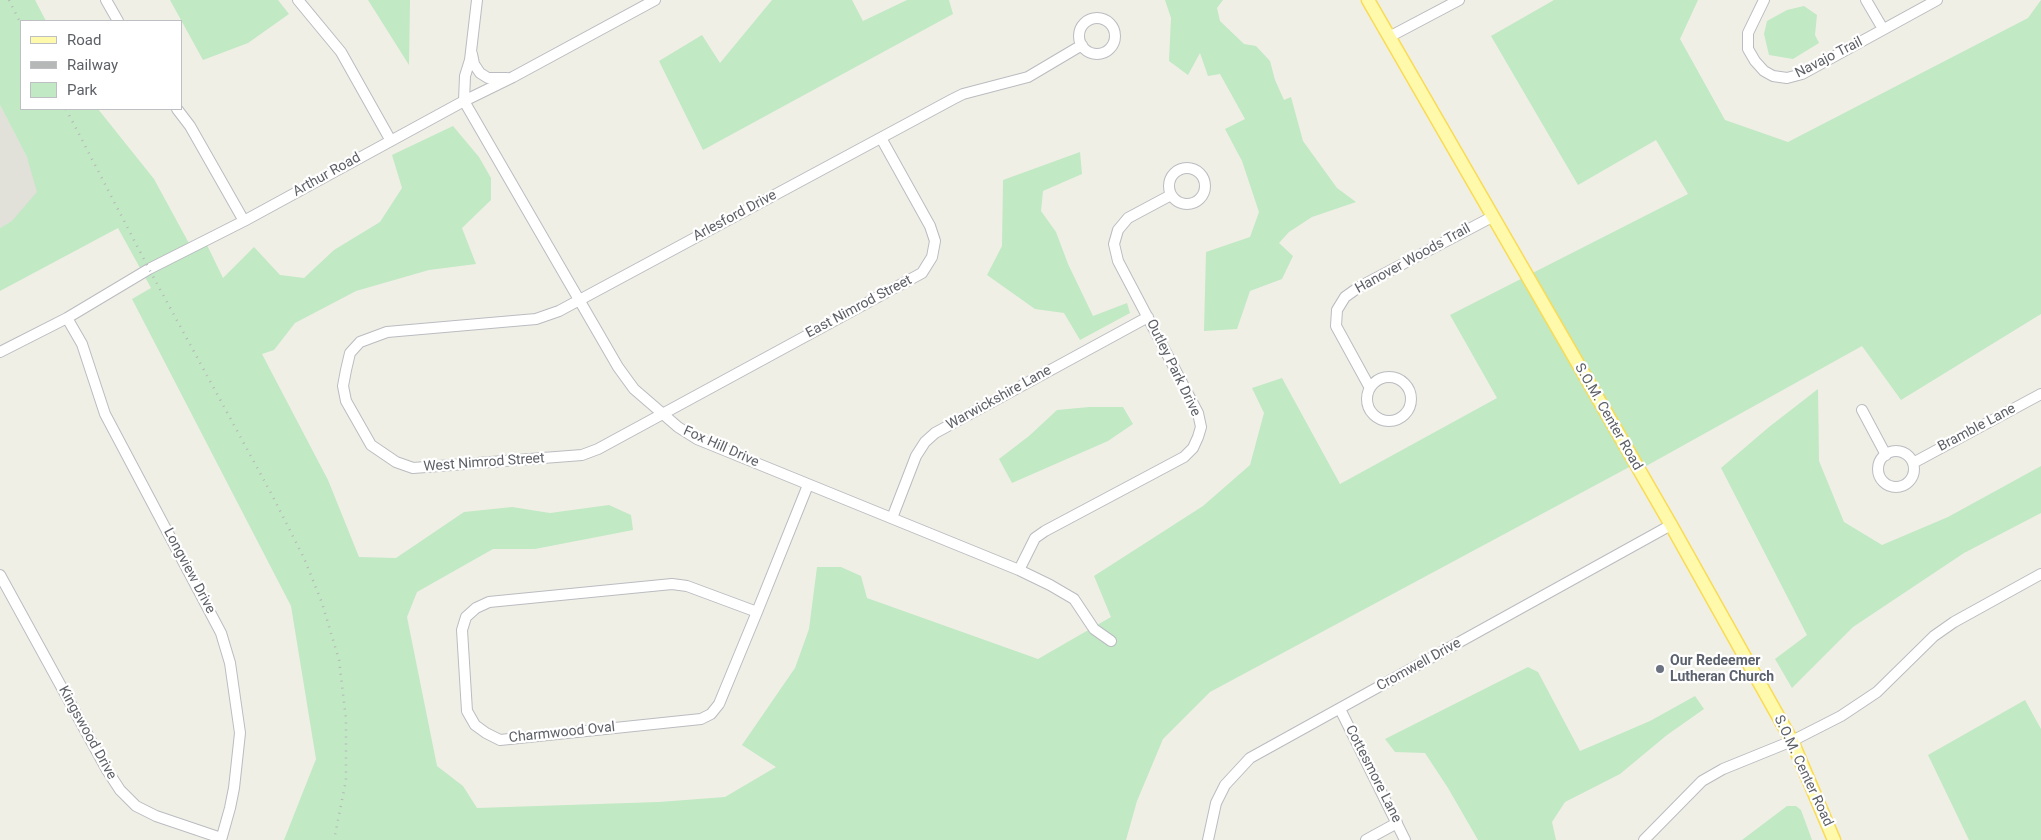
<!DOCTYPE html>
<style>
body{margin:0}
#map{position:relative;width:2041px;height:840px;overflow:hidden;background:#f0efe5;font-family:Roboto,sans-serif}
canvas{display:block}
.legend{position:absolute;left:20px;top:20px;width:162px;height:90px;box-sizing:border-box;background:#fff;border:1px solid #bebfc2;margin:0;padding:6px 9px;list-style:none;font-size:15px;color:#5d6066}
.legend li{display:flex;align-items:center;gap:10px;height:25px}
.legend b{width:25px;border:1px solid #bebfc2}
</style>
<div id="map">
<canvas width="2041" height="840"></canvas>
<ul class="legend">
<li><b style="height:6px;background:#fffaab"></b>Road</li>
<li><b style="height:6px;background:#b6b7b7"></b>Railway</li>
<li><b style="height:14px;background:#c0e9c4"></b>Park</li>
</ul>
</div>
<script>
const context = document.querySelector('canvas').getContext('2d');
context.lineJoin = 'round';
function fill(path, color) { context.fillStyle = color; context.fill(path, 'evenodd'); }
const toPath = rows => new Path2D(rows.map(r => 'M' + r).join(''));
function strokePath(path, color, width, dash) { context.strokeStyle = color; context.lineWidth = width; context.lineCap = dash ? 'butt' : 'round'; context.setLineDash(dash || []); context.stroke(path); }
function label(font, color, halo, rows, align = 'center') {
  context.font = font + ' Roboto,sans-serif'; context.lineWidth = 4.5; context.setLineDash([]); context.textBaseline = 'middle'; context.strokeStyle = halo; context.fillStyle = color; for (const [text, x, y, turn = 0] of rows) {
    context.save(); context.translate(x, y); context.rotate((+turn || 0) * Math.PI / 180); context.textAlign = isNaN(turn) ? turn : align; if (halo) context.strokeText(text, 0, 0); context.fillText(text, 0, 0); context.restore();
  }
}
fill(toPath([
 [0,105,50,201,0,228]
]), '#e1e0d9');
fill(toPath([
 [0,0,35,0,46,21,21,21,21,109,98,109,154,179,191,247,205,241,223,278,254,247,280,275,304,278,334,250,380,222,402,188,392,155,453,126,479,157,491,178,491,200,462,228,476,264,429,270,356,291,295,323,274,350,262,354,328,480,359,557,396,558,464,512,512,507,550,513,609,505,631,515,633,530,535,549,493,549,417,592,407,617,437,766,463,786,477,808,659,802,725,797,776,767,742,745,795,668,809,629,817,567,841,567,861,576,867,598,1038,659,1111,617,1094,576,1203,506,1250,465,1264,413,1252,388,1282,378,1340,484,1497,398,1450,315,1688,194,1656,140,1578,185,1491,36,1554,0,1698,0,1680,39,1725,120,1788,142,2028,18,2041,0,2041,314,1901,400,1862,346,1639,470,1635,464,1620,472,1210,692,1163,739,1137,801,1126,840,284,840,316,759,291,606,132,299,151,288,118,228,0,291,0,228,12,221,37,192,27,157,0,105],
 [170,0,278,0,289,14,248,43,203,60],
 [368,0,410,0,409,65],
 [772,0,852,0,863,21,907,0,949,0,953,14,703,150,659,61,702,35,720,63],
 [1165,0,1223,0,1217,8,1220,21,1244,44,1256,46,1270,61,1275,80,1284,100,1291,97,1303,141,1337,188,1356,202,1312,217,1289,232,1279,243,1293,256,1282,279,1250,291,1237,329,1204,331,1206,252,1250,237,1259,212,1242,161,1225,129,1245,119,1220,74,1208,76,1200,53,1188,75,1169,61,1171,18],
 [1804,6,1817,15,1815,35,1819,43,1793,59,1769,55,1764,34,1767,21,1787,10],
 [1080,152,1082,174,1043,191,1041,211,1056,232,1068,264,1093,316,1127,303,1130,313,1080,340,1064,313,1035,309,987,275,1002,246,1003,180],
 [1818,389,1819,461,1844,522,1882,545,1948,517,2041,466,2041,513,1964,553,1853,627,1792,688,1775,659,1807,635,1721,468,1769,427],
 [1089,407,1123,407,1133,424,1108,441,1012,483,999,459,1029,436,1057,410],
 [1528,667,1538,672,1580,751,1650,721,1695,696,1704,709,1667,735,1620,774,1565,802,1552,822,1556,840,1478,840,1448,788,1425,753,1395,752,1385,739],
 [2025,700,2041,729,2041,840,1969,840,1928,755],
 [1787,806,1796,806,1801,810,1812,840,1742,840]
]), '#c0e9c4');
const minor = toPath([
 [106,0,118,21],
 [298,0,341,52,391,141],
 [1764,0,1748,33,1748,49,1755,61,1764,71,1773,76,1787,78,1802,74,1937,0],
 [1866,0,1883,29],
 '1079 36a18 18 0 1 1 36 0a18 18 0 1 1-36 0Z',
 [1389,37,1459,0],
 [472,54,474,64,480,73,488,78,507,78],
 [464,101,618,367,634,389,678,427,697,439,1019,570,1050,585,1074,599,1094,629,1111,641],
 [464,101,465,76,470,60,477,0],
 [177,109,190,126,244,221],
 [881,138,930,226,935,241,932,257,922,273,598,449,582,455,413,468,396,462,371,445,346,401,343,386,346,370,350,353,360,342,387,332,536,319,559,311,953,99,963,94,1028,77,1082,45],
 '1169 186a18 18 0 1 1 36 0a18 18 0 1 1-36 0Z',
 [67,318,82,344,105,414,221,633,230,663,240,733,234,788,230,808,221,840],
 [0,352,67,318,149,269,244,221,464,101,513,77,655,0],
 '1367 399a22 22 0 1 1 44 0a22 22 0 1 1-44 0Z',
 [1370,388,1336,326,1337,310,1345,297,1359,287,1492,217],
 [1862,410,1886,455],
 '1878 469a18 18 0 1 1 36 0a18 18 0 1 1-36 0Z',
 [1913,463,2041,394],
 [892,518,916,456,925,442,935,433,1148,317],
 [1019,570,1035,538,1045,531,1184,457,1193,448,1198,437,1201,427,1198,413,1118,261,1114,244,1118,230,1128,218,1171,195],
 [0,575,107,770,120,790,136,806,156,816,221,838],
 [757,612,687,586,672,584,489,602,476,608,466,617,462,630,467,711,475,725,486,733,500,740,701,719,711,714,719,704,757,612,808,485],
 [1340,709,1405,840],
 [1208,840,1216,803,1225,785,1250,758,1671,525],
 [1366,840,1397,823],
 [1644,840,1702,781,1723,769,1792,741,1841,716,1877,692,1934,636,1954,622,2041,574]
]);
const major = toPath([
 [1368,0,1671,525,1792,741,1834,840]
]);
strokePath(minor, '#babcc1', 12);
strokePath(major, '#f9db55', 15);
strokePath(minor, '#fff', 10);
strokePath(major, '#fffaab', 12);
strokePath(toPath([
 [9,0,21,24],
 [66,109,149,269,272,495,304,558,322,603,339,660,346,719,346,780,334,840]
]), '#b6b7b7', 2.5, [1, 6]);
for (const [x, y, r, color] of [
 [1660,669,5,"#6b7280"]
]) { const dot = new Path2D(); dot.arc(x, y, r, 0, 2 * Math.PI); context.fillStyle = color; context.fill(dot); strokePath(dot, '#fff', 2); }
label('14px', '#5d6066', '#fff', [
 ["Navajo Trail",1829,58,-27],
 ["Arthur Road",327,175,-29],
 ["Arlesford Drive",735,216,-28],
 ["Hanover Woods Trail",1413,259,-29],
 ["East Nimrod Street",859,307,-28],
 ["Outley Park Drive",1173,368,64],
 ["Warwickshire Lane",999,398,-29],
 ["S.O.M. Center Road",1608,417,60],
 ["Bramble Lane",1977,428,-28],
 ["Fox Hill Drive",721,447,24],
 ["West Nimrod Street",484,463,-4],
 ["Longview Drive",189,571,62],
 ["Cromwell Drive",1419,665,-29],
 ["Kingswood Drive",87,733,61],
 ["Charmwood Oval",562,733,-6],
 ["S.O.M. Center Road",1803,771,65],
 ["Cottesmore Lane",1373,774,63]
]);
label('bold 14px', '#5b616d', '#fff', [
 ["Our Redeemer",1670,661],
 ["Lutheran Church",1670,677]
], 'left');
</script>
